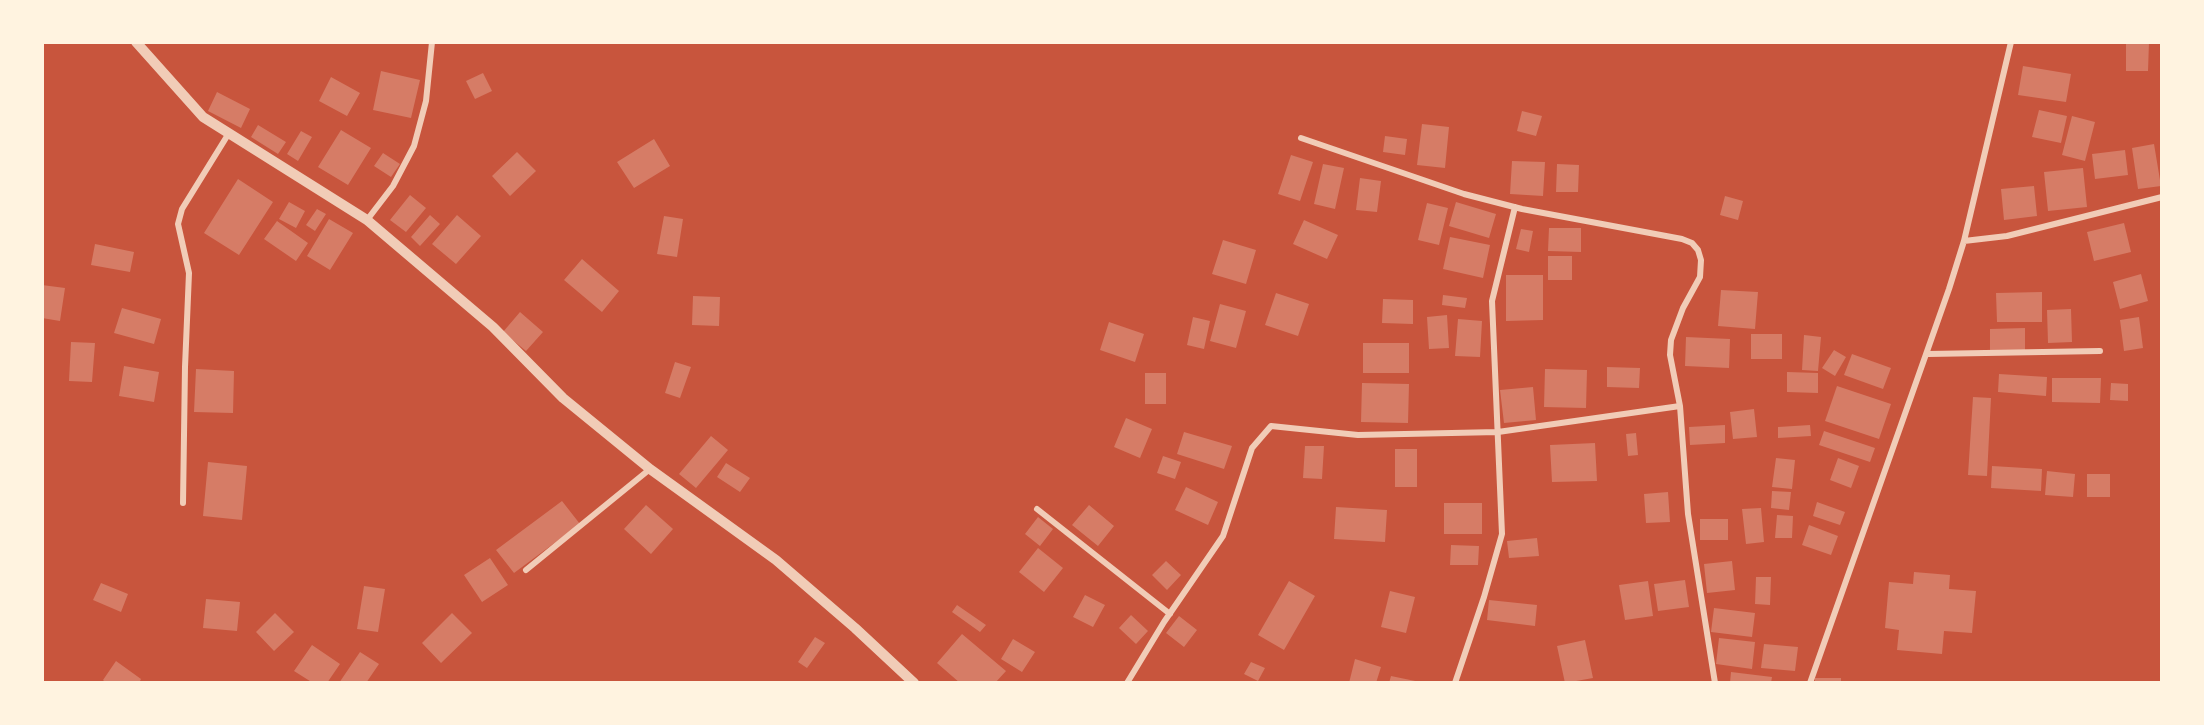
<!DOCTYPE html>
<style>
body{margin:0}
#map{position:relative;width:2204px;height:725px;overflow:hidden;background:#c8553d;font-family:"Archivo Narrow",sans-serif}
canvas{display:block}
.frame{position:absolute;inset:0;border:44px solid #fff3e0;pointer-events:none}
</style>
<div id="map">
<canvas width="2204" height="725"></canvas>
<div class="frame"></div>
</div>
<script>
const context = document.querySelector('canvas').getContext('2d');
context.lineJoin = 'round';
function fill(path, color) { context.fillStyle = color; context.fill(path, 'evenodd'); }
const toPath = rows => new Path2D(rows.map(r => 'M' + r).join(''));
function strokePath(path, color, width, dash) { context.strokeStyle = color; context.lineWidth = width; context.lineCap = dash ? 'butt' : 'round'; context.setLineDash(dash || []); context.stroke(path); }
fill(toPath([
 [2126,42,2149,42,2148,71,2126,71],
 [2023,66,2071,74,2066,102,2018,95],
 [381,71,420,80,411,118,373,110],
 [483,73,492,91,475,99,466,81],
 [331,77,360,93,347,116,319,101],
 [217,92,250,109,241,128,208,111],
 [2039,110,2067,116,2061,143,2032,137],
 [1522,111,1542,116,1536,136,1517,131],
 [2072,116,2095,122,2085,161,2062,155],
 [1422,124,1449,127,1445,168,1417,165],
 [258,125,286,142,278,154,251,137],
 [341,130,371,148,348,185,318,167],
 [301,131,312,137,298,161,287,154],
 [1385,136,1407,139,1405,155,1383,152],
 [654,139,670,166,634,188,617,162],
 [2154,144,2161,186,2138,189,2132,148],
 [2125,150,2128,175,2095,179,2092,154],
 [517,152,536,171,510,196,492,176],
 [383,153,400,164,391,177,374,166],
 [1291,155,1313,162,1300,201,1278,194],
 [1512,161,1545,162,1543,196,1510,194],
 [1323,164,1344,168,1335,209,1314,204],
 [1557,164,1579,165,1578,192,1556,192],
 [2083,168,2087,207,2048,211,2044,172],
 [1360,178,1381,181,1377,212,1356,210],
 [238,179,273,202,239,255,204,233],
 [2034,186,2037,216,2004,220,2001,189],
 [410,195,426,208,406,232,390,220],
 [1725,196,1743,201,1738,220,1720,215],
 [289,202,305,211,296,228,279,219],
 [1456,202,1496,214,1489,238,1449,226],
 [1427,203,1448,208,1439,245,1418,240],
 [317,209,326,214,315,231,306,225],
 [430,215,440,224,420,246,411,237],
 [457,215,481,236,456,264,432,244],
 [664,216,683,219,677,257,657,254],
 [329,219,353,233,330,270,307,256],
 [1304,220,1338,235,1327,259,1293,244],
 [277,221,308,243,296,261,264,239],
 [2124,223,2131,252,2094,261,2087,232],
 [1549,228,1581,228,1581,252,1548,251],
 [1521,229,1533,231,1529,252,1516,249],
 [1450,237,1490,245,1483,278,1443,269],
 [1223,240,1256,250,1246,284,1212,274],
 [95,244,134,252,130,272,91,265],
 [1548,256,1572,256,1572,280,1548,280],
 [582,259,619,291,602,312,564,280],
 [2141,274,2148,301,2120,309,2113,282],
 [1506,275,1543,275,1543,320,1506,321],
 [42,285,65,288,60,321,42,318],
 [1721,290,1758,292,1755,329,1718,326],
 [2042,292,2042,322,1997,322,1996,293],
 [1276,293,1309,304,1298,336,1265,325],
 [1443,295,1467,298,1465,308,1442,305],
 [693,296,720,297,719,326,692,325],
 [1383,299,1413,300,1413,324,1382,323],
 [1220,304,1246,311,1236,348,1210,341],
 [122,308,161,319,154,344,114,333],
 [2071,309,2072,342,2048,343,2047,310],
 [520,312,543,332,526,351,503,332],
 [1447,315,1449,348,1429,349,1427,317],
 [1193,317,1210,321,1204,349,1187,345],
 [2139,317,2143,348,2124,351,2120,320],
 [1458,319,1482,321,1480,357,1455,356],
 [1109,322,1144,334,1135,362,1100,350],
 [2025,328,2025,352,1990,352,1990,329],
 [1751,334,1782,334,1782,359,1751,359],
 [1804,335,1821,337,1818,371,1802,370],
 [1686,337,1730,339,1729,368,1685,366],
 [71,342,95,343,92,382,69,381],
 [1363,343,1409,343,1409,373,1363,373],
 [1834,350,1846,357,1835,376,1822,368],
 [1852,354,1891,368,1883,389,1844,375],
 [675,362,691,367,680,398,665,393],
 [124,366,159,372,154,402,119,396],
 [1607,367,1640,368,1639,388,1607,387],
 [196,369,234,371,233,413,194,412],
 [1545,369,1587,370,1586,408,1544,407],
 [1787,372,1818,373,1818,393,1787,392],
 [1145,373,1166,373,1166,404,1145,404],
 [1999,374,2047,377,2046,396,1998,392],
 [2052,378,2101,378,2100,403,2052,402],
 [1362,383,1409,384,1408,423,1361,422],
 [2111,383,2128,384,2128,401,2110,400],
 [1837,386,1891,404,1879,439,1825,421],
 [1533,387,1536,420,1504,423,1500,390],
 [1973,397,1991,398,1987,476,1968,475],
 [1754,409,1757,437,1733,439,1730,412],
 [1126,418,1152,429,1140,458,1114,447],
 [1725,425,1725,443,1690,445,1689,427],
 [1810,425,1811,436,1778,438,1778,427],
 [1824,431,1875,448,1870,462,1819,445],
 [1184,432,1232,446,1224,469,1177,454],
 [1636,433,1638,455,1628,456,1626,434],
 [711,436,728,450,696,488,679,474],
 [1595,443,1597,481,1552,482,1550,445],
 [1305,446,1324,446,1322,479,1303,478],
 [1395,449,1417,449,1417,487,1395,487],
 [1163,456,1181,462,1175,479,1157,473],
 [1776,458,1795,460,1792,489,1772,487],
 [1838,458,1859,466,1851,488,1830,480],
 [208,462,247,466,242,520,203,516],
 [726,463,750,478,740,492,717,477],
 [1992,466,2042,469,2041,491,1991,488],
 [2047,471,2075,474,2073,497,2045,495],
 [2087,474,2110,474,2110,497,2087,497],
 [1186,487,1218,502,1208,525,1175,510],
 [1772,491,1791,492,1789,510,1771,508],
 [1668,492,1670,522,1646,523,1644,494],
 [562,501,580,524,514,573,496,550],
 [1817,502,1845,512,1840,525,1813,516],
 [1444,503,1482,503,1482,534,1444,534],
 [646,505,673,529,651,554,624,529],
 [1089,505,1114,526,1098,546,1072,525],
 [1336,507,1387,510,1385,542,1334,539],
 [1761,508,1764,542,1746,544,1742,509],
 [1777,515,1793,516,1792,538,1775,538],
 [1038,517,1053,529,1040,546,1025,534],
 [1700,519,1728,519,1728,540,1700,540],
 [1809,525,1838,536,1831,555,1802,545],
 [1537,538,1539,556,1509,558,1507,541],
 [1451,545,1479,546,1478,565,1450,565],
 [1038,548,1063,568,1044,592,1019,572],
 [490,558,508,585,482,602,464,575],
 [1166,561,1181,575,1167,590,1152,575],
 [1732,561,1735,590,1707,593,1704,564],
 [1914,572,1950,575,1949,589,1976,591,1972,633,1944,631,1942,654,1897,650,1899,630,1885,628,1889,582,1913,584],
 [1756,577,1771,577,1770,605,1755,604],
 [1685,580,1689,607,1658,611,1654,584],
 [1289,581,1315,596,1284,650,1258,635],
 [1648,581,1653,616,1625,620,1619,585],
 [101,583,128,594,121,612,93,600],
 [364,586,385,589,378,632,357,629],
 [1390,591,1415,597,1406,633,1381,627],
 [1085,595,1105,605,1093,627,1073,617],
 [206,599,240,602,237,631,203,628],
 [1489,600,1537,605,1535,626,1487,620],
 [957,605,986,625,980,632,952,612],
 [1714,608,1755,613,1752,637,1711,632],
 [275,613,294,632,274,651,256,632],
 [452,613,472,633,441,663,422,643],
 [1131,615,1148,631,1136,644,1119,628],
 [1179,616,1197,630,1184,647,1166,633],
 [962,634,1006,671,995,683,960,683,937,663],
 [815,637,825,643,807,668,798,662],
 [1719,638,1755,642,1752,669,1716,664],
 [1013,639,1035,652,1022,672,1001,659],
 [1585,640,1593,678,1565,683,1557,646],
 [1764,644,1798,647,1795,671,1761,668],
 [312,645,340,664,327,683,313,683,294,671],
 [360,652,379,664,366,683,339,683],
 [1355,659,1381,667,1376,683,1349,683],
 [116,661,141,679,139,683,106,683,103,680],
 [1251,662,1265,668,1258,681,1244,674],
 [1731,672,1772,677,1771,683,1730,683],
 [1391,676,1420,682,1420,683,1389,683],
 [1815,678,1841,678,1841,683,1815,683]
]), '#d67c66');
strokePath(toPath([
 [1301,138,1464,194,1522,209,1682,239,1692,243,1698,250,1701,260,1700,277,1683,308,1671,340,1670,355,1680,406,1688,514,1715,683],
 [367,220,393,186,414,146,426,101,432,42],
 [1964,241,2007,236,2162,197],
 [1928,354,2100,351],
 [183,503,185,367,189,273,178,224,182,209,229,133],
 [1037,509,1170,614],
 [526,570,650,469],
 [1127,683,1164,622,1223,536,1252,448,1271,426,1358,435,1498,432,1680,406],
 [1455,683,1484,597,1502,534,1492,301,1515,207],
 [1810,683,1949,289,1964,241,2011,42]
]), '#f1ccb7', 6);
strokePath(toPath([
 [136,42,203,117,367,220,493,327,563,398,650,469,776,560,855,628,914,683]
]), '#f1ccb7', 10);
</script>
